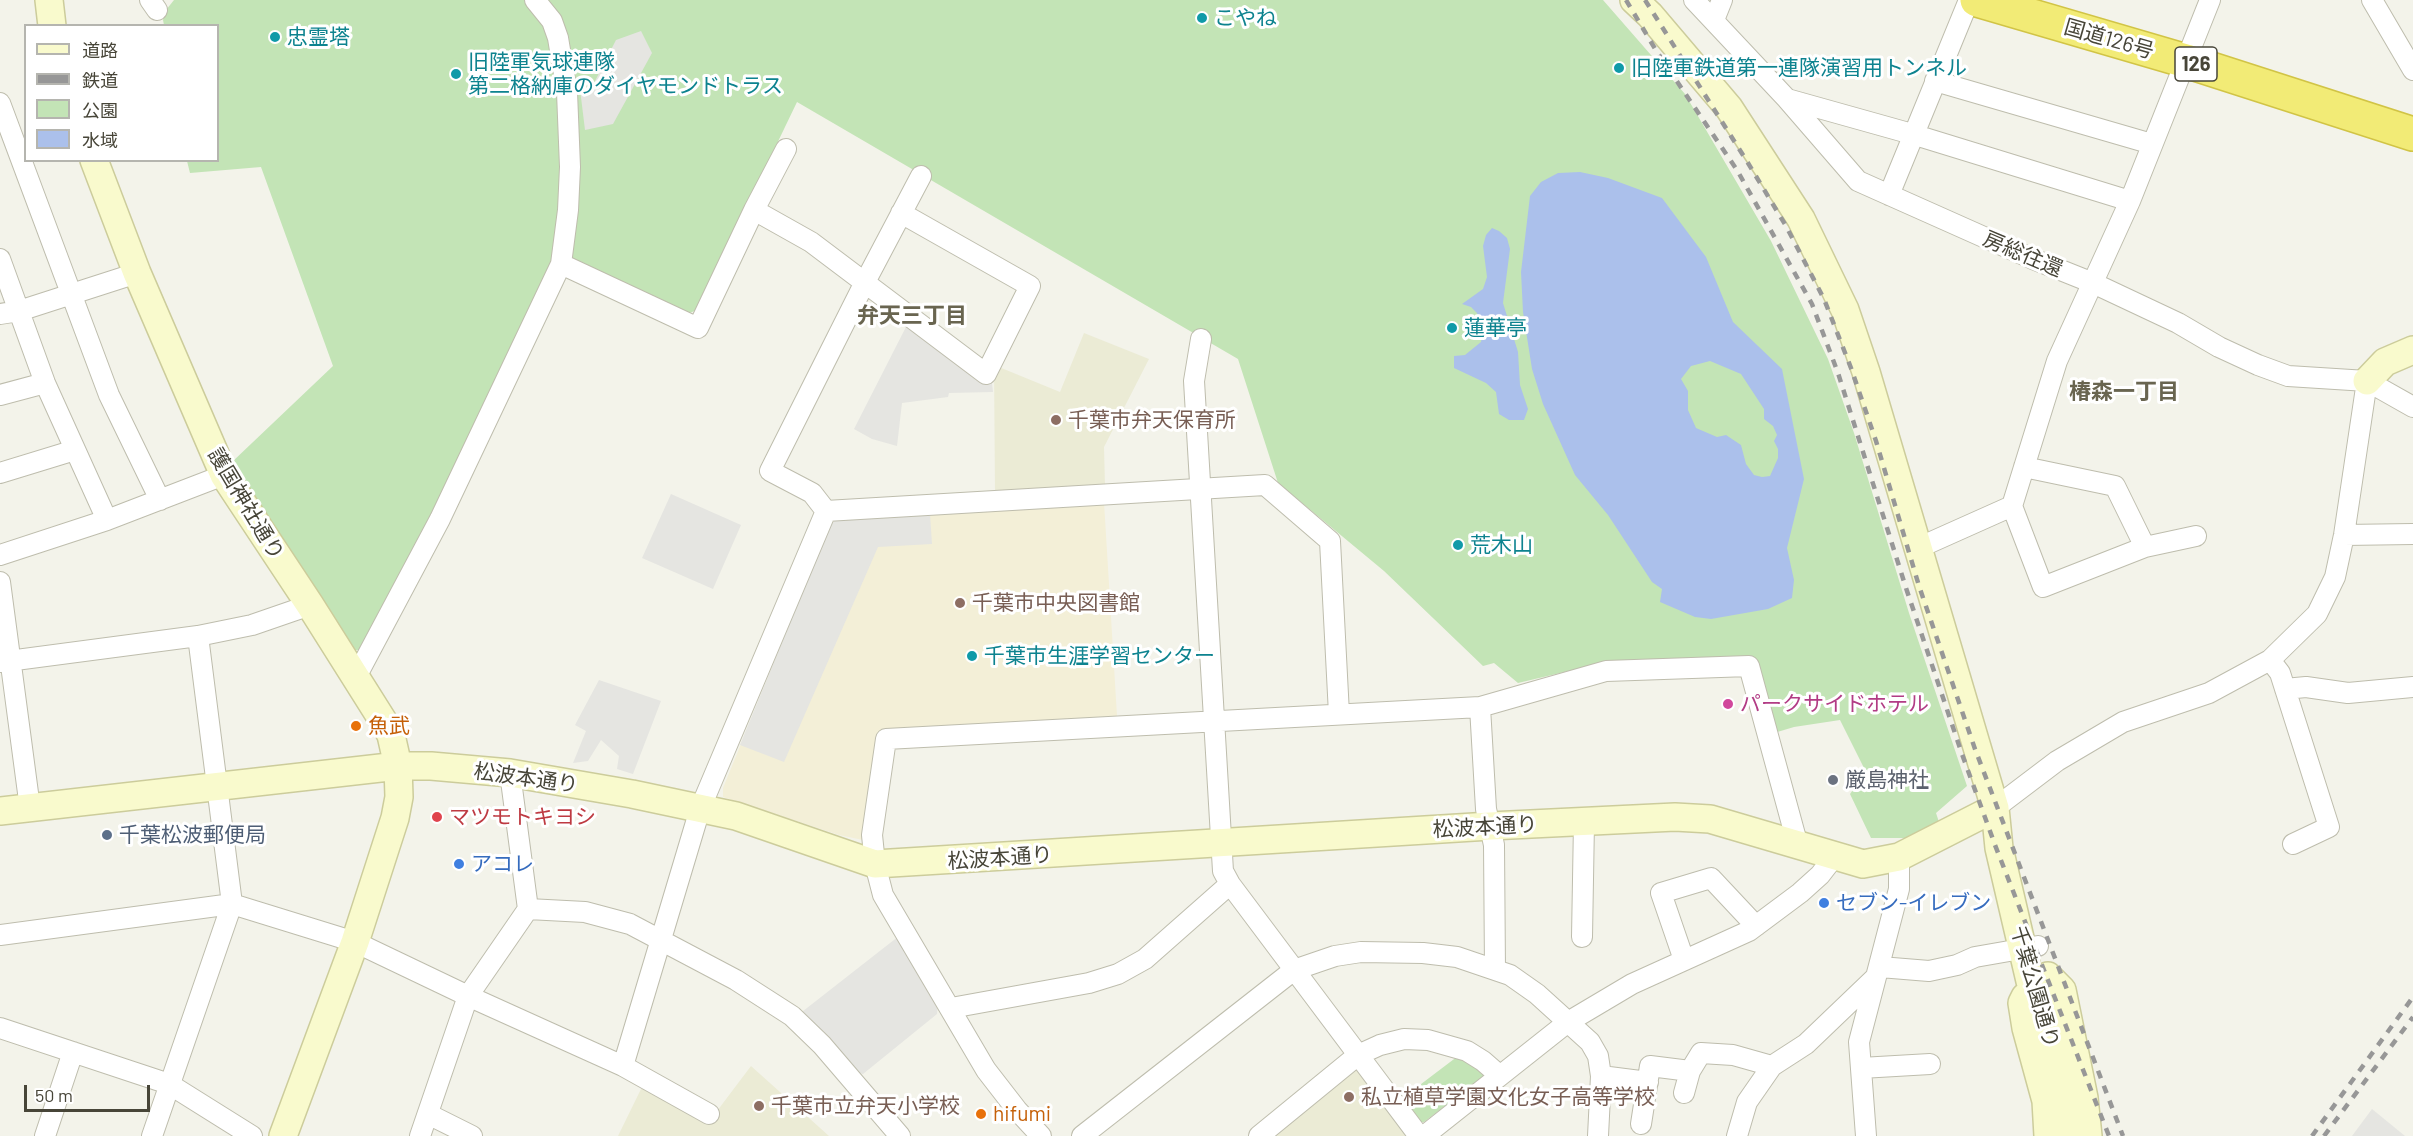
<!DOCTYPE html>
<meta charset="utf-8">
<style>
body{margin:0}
#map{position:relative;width:2413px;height:1136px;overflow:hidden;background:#f3f3ea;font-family:Barlow,"Noto Sans JP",sans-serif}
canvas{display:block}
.legend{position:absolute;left:24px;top:24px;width:195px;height:138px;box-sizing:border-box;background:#fff;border:2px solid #b5b5af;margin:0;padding:8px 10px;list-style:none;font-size:18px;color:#474538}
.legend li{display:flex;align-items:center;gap:12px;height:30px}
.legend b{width:30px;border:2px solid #b5b5af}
.scale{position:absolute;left:24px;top:1085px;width:126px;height:27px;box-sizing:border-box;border:3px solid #474538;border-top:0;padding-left:8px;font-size:18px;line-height:21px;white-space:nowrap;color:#474538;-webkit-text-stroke:4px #fff;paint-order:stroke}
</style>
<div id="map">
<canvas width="2413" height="1136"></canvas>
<ul class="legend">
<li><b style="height:8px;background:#f9facd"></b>道路</li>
<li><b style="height:8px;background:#979797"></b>鉄道</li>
<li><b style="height:16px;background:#c3e4b6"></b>公園</li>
<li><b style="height:16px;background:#abc0eb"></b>水域</li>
</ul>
<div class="scale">50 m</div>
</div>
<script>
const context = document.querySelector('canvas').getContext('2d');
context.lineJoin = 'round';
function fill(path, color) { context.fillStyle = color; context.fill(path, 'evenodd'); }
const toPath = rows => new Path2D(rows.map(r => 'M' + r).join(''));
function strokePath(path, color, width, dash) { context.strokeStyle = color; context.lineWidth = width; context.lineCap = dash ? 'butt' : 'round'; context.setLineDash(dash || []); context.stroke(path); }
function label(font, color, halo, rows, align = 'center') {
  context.font = font + ' Barlow,"Noto Sans JP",sans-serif'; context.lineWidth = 6; context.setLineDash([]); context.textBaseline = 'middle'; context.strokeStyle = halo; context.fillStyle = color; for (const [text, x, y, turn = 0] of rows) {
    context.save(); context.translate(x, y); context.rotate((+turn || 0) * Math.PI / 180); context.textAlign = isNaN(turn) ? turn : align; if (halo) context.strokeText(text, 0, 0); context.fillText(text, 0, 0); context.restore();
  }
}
fill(toPath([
 [1104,502,1117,716,890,729,878,739,863,840,839,835,723,797,723,788,829,528,834,521]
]), '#f3efd7');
fill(toPath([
 [1084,333,1149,359,1104,447,1105,486,995,494,994,365,1060,392],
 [751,1066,829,1136,618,1136,641,1089,649,1087,708,1123],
 [1351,1068,1360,1068,1405,1127,1405,1136,1269,1136]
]), '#ebebd5');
fill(toPath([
 [174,0,1603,0,1685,94,1771,241,1828,359,1854,433,1909,613,1967,786,1936,813,1939,822,1912,838,1871,838,1850,794,1866,772,1840,720,1794,727,1774,733,1751,661,1594,665,1518,683,1494,663,1483,666,1384,571,1278,483,1238,359,797,102,697,310,682,316,553,262,471,438,362,650,355,650,232,462,333,366,261,167,190,173,187,161,218,160,218,26,164,25,163,20,166,10],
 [1462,1053,1487,1074,1424,1122,1419,1122,1400,1100]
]), '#c3e4b6');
fill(toPath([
 [641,31,652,53,613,124,585,130,580,89,593,85,616,40],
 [908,323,992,383,993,392,949,393,948,397,902,403,897,446,872,439,854,429],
 [671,494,741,525,713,589,642,558],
 [930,514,932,544,878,547,784,762,740,745,829,528,834,521],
 [599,680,661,701,633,774,617,769,619,756,601,740,588,761,573,763,586,731,575,725],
 [899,936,938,1004,937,1014,863,1074,853,1072,798,1015],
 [2372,1109,2405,1136,2352,1136]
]), '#e5e5e1');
fill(toPath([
 [1580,172,1608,178,1662,198,1706,257,1733,322,1782,369,1804,479,1787,548,1794,580,1792,598,1768,609,1711,619,1695,617,1660,602,1662,589,1652,582,1608,515,1575,475,1543,404,1532,369,1523,312,1521,272,1530,196,1541,182,1558,173],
 [1710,361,1741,374,1764,409,1764,419,1773,426,1777,435,1774,441,1778,449,1778,458,1770,476,1762,477,1754,475,1746,464,1741,445,1726,435,1717,437,1696,428,1688,410,1688,391,1681,379,1691,366],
 [1492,228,1499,231,1507,238,1510,249,1503,303,1518,352,1520,385,1528,409,1524,420,1509,420,1499,414,1496,392,1486,383,1454,368,1454,356,1465,355,1481,342,1483,331,1477,313,1471,307,1462,304,1483,289,1487,277,1483,246,1486,235]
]), '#abc0eb');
const street = toPath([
 [150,0,157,10],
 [1694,0,1787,99,1858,181,2033,259,2093,283,2178,323,2219,347,2258,365,2288,376,2367,381,2413,407],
 [2372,0,2413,70],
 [1714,20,1722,0],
 [1935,81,2152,144],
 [1787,99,1912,134,2130,201],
 [0,103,109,395,160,500],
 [1889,195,1969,0],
 [754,210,811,242,986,374,1030,286,901,213],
 [0,259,45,383,107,520],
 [561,264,698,328,754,210,786,149],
 [0,314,19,311,137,273],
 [1201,339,1194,381,1223,871,1230,884,1419,1136],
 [0,395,45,383],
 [2024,467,2115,486,2145,547,2196,536],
 [0,473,75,450],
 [2012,506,2043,587,2145,547],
 [826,511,1265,485,1330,541,1339,714],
 [826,511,812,493,770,471,864,284,921,176],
 [2344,535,2413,534],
 [1918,548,2012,506,2057,361,2130,201,2210,0],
 [0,555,107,520,224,475],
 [0,582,30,808],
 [2270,660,2280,673,2329,827,2293,844],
 [0,662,198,636,252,625,310,605],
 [356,677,440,519,561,264,568,210,570,167,567,92,558,38,552,21,535,0],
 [2285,689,2306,687,2348,693,2413,687],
 [1480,707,1486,809,1494,845,1495,970],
 [510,773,528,909],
 [1995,808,2057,761,2123,722,2209,693,2270,660,2317,614,2335,577,2344,535,2367,381],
 [0,935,232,904,355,942,468,996,623,1066,709,1114],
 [1582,937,1584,822],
 [1684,960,1661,893,1711,878,1756,926],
 [1880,967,1929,971,1957,965,1975,957,2038,946],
 [951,1008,1089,983,1118,974,1145,959,1230,884],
 [0,1028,169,1084,252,1136],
 [623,1066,700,809,826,511],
 [1861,1068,1930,1064],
 [1601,1076,1648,1082],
 [1684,1093,1690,1071,1701,1053,1733,1055,1772,1066],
 [428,1114,472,1136],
 [1641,1124,1650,1066,1690,1071],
 [45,1136,73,1052],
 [152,1136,232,904,198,636],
 [420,1136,468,996,528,909,585,912,630,924,736,980,792,1016,822,1045,900,1136],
 [1041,1136,1017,1110,986,1070,883,895,875,864,872,835,886,739,1480,707,1606,671,1749,666,1798,846],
 [1082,1136,1294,970,1335,956,1361,952,1423,953,1457,957,1510,975,1537,994,1590,1042,1598,1056,1601,1076,1598,1136],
 [1259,1136,1358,1055,1380,1045,1404,1039,1428,1040,1467,1051,1483,1061,1499,1075],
 [1424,1136,1568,1022,1632,984,1749,931,1800,893,1820,875,1834,857],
 [1737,1136,1747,1102,1772,1066,1806,1044,1876,977],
 [1866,1136,1859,1042,1899,889,1899,857]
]);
const secondary = toPath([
 [49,0,52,26],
 [1634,0,1650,15,1729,108,1801,219,1845,310,1866,372,1995,808,1999,848,2030,981,2055,1057],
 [94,160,137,273,224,475,310,605,385,724,391,735,398,766,399,797,395,818,355,942,283,1136],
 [2367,381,2385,362,2413,350],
 [0,811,398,766,431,766,510,773,632,794,736,816,875,864,1490,826,1675,817,1710,819,1863,864,1899,857,1995,808],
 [2048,976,2062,990,2084,1098,2088,1136],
 [2025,997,2022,1003,2026,1028,2046,1101,2048,1136],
 [2054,1040,2068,1121,2068,1136]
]);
const highway = toPath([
 [1977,0,2186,61,2413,134]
]);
strokePath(street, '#bebdad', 22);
strokePath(secondary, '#cccc9b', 30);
strokePath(highway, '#d1c446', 36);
strokePath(street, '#fff', 20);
strokePath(secondary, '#f9facd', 27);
strokePath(highway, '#f2eb76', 33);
strokePath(toPath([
 [1626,0,1657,52,1737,170,1812,304,1838,373,1907,591,1962,754,1995,845,2109,1136],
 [1645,0,1748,163,1786,226,1824,299,1851,368,1876,441,1919,586,1975,749,2123,1136],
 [2312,1136,2413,997],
 [2324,1136,2413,1017]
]), '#979797', 4.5, [8, 8]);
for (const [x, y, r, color] of [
 [1202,18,6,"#0f9aa8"],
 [275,37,6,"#0f9aa8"],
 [1619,68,6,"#0f9aa8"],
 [456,74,6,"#0f9aa8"],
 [1452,328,6,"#0f9aa8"],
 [1056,420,6,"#8d6e63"],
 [1458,545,6,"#0f9aa8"],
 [960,603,6,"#8d6e63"],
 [972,656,6,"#0f9aa8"],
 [1728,704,6,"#d1479c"],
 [356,726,6,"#e8710a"],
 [1833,780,6,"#6b7280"],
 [437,817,6,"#e0444e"],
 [107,835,6,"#5c6f8a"],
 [459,864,6,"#3f7fe0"],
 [1824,903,6,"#3f7fe0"],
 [1349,1097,6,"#8d6e63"],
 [759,1106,6,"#8d6e63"],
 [981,1114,6,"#e8710a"]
]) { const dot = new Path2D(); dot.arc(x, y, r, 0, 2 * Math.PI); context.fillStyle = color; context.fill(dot); strokePath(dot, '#fff', 2); }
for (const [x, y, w] of [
 [2196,64,42]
]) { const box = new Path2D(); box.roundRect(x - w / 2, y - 17, w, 34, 4.5); context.fillStyle = '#fff'; context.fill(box); strokePath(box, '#474538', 1.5); }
label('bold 20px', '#474538', null, [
 ["126",2196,64]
]);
label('21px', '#0d838f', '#fff', [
 ["こやね",1214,18],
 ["忠霊塔",287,37],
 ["旧陸軍気球連隊",468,62],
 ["第二格納庫のダイヤモンドトラス",468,86],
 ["旧陸軍鉄道第一連隊演習用トンネル",1631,68],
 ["蓮華亭",1464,328],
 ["荒木山",1470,545],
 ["千葉市生涯学習センター",984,656]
], 'left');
label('21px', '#474538', '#fff', [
 ["国道126号",2109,39,16],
 ["房総往還",2023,254,23],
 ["護国神社通り",246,504,59],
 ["松波本通り",526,778,8],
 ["松波本通り",1485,827,-3],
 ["松波本通り",1000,858,-4],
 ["千葉公園通り",2035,987,74]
]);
label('21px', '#785e54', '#fff', [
 ["千葉市弁天保育所",1068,420],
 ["千葉市中央図書館",972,603],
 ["私立植草学園文化女子高等学校",1361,1097],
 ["千葉市立弁天小学校",771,1106]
], 'left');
label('21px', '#b23c85', '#fff', [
 ["パークサイドホテル",1740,704]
], 'left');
label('21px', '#c56008', '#fff', [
 ["魚武",368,726],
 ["hifumi",993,1114]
], 'left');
label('21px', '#5b616d', '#fff', [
 ["厳島神社",1845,780]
], 'left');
label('21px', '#be3a42', '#fff', [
 ["マツモトキヨシ",449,817]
], 'left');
label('21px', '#4e5e75', '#fff', [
 ["千葉松波郵便局",119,835]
], 'left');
label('21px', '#366cbe', '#fff', [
 ["アコレ",471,864],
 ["セブン-イレブン",1836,903]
], 'left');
label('bold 22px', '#696550', '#fff', [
 ["弁天三丁目",912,316],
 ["椿森一丁目",2124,392]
]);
</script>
